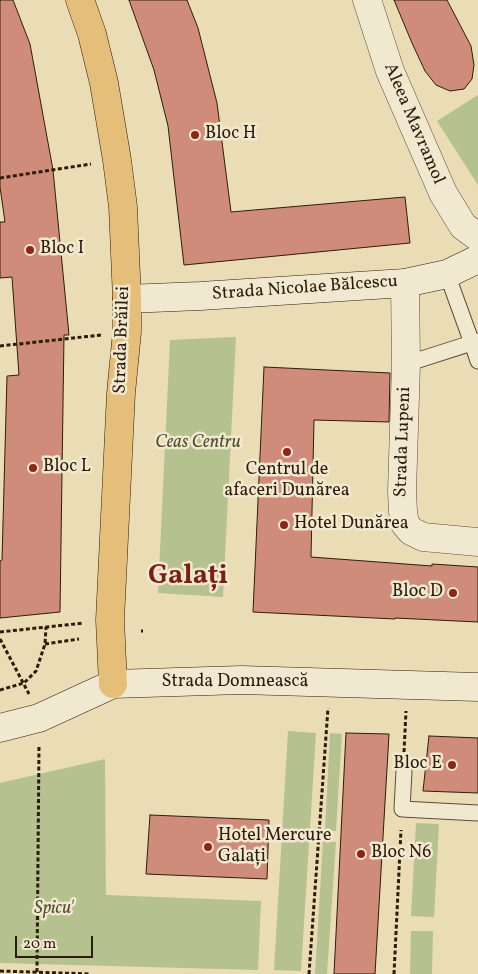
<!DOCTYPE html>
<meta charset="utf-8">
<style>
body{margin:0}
#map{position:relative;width:478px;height:974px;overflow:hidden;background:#eaddb5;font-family:Vollkorn,serif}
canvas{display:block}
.scale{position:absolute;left:15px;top:936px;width:78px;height:22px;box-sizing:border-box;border:2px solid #2e1c0b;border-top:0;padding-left:6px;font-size:15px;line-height:18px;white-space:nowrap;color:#2e1c0b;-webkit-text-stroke:4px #f1e9cf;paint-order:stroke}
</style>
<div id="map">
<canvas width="478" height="974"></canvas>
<div class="scale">20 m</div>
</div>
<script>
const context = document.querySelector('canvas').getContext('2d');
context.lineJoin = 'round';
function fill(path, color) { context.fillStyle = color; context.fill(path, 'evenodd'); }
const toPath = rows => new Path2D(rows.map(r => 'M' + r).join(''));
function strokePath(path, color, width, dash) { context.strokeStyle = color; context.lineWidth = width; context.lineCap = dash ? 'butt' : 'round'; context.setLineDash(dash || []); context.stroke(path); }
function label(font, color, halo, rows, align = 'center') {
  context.font = font + ' Vollkorn,serif'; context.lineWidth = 5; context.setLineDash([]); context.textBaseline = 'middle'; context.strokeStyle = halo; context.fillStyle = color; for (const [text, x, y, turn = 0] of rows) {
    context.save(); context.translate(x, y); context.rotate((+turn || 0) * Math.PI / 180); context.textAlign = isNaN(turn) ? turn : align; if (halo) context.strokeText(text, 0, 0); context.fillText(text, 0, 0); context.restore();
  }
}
fill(toPath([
 [478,95,478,185,437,121],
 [236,337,223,597,158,593,170,340],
 [288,731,316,733,301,971,274,970],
 [330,733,342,734,336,831,325,830],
 [105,759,106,895,261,901,258,970,0,963,0,783],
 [416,823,439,824,434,917,411,916],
 [323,841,336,842,327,974,315,974],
 [411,931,433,931,432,974,410,974]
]), '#b5c18e');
const building = toPath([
 [0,0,13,0,30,44,53,170,69,335,64,335,60,612,0,618,0,561,2,560,7,376,19,375,12,277,0,278,0,222,5,222,0,187,0,0],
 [129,0,187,0,198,28,217,103,231,212,405,197,410,243,184,265,168,126,154,70,129,0],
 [394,0,447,0,471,46,474,65,472,79,464,89,450,91,436,85,425,71,412,43,394,0],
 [264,367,390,373,389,422,314,420,311,557,432,566,432,564,478,567,478,622,395,618,395,619,253,612,264,367],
 [346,733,389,734,375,974,334,974,346,733],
 [429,736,478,738,478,793,423,791,429,736],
 [150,815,269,820,267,879,146,874,150,815]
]);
fill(building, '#d08c7b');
strokePath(building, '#2e1c0b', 1);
const service = toPath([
 [447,274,472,343,478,361],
 [406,364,478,341],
 [404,771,402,809,478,813]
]);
const minor = toPath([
 [367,0,390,71,443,193,463,226,478,237],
 [405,283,406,364,402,491,403,512,405,524,411,531,423,537,478,542]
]);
const secondary = toPath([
 [127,299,200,296,405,283,447,274,478,259],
 [0,728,39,718,113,684,241,680,478,687]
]);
const primary = toPath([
 [80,0,92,34,104,83,117,160,123,207,127,299,127,332,121,393,110,620,113,684]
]);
strokePath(service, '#5d4c36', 17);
strokePath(minor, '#5d4c36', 29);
strokePath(secondary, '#2e1c0b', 29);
strokePath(primary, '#2e1c0b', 29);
strokePath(toPath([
 [0,178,91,164],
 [0,346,101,335],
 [141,631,143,631],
 [0,632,84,623],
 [0,639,29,694],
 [45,644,79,639],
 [0,690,24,683,36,671,45,644,46,627],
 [404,752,406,711],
 [0,971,91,974],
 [37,972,39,745],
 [309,974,328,708],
 [394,974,401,830]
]), '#2e1c0b', 3, [4, 2.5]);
strokePath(service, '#f1e9cf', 15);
strokePath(minor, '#f1e9cf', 28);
strokePath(secondary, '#f1e9cf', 28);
strokePath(primary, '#e5be7a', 28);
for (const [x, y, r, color] of [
 [195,135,5,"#8f2418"],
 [30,250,5,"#8f2418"],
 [287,452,5,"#8f2418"],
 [33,468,5,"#8f2418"],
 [284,525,5,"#8f2418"],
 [453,593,5,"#8f2418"],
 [452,765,5,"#8f2418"],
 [208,847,5,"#8f2418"],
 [361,854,5,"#8f2418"]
]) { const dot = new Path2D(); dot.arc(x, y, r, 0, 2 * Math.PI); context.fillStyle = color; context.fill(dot); strokePath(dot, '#f1e9cf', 2); }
label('18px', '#2e1c0b', '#f1e9cf', [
 ["Aleea Mavramol",413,124,67],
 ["Strada Nicolae Bălcescu",305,289,-4],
 ["Strada Brăilei",123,340,-88],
 ["Strada Lupeni",404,442,-88],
 ["Strada Domnească",235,683]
]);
label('18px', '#2e1c0b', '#f1e9cf', [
 ["Bloc H",205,135],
 ["Bloc I",40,250],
 ["Bloc L",43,468],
 ["Centrul de",287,471,"center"],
 ["afaceri Dunărea",287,492,"center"],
 ["Hotel Dunărea",294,525],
 ["Bloc D",443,593,"right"],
 ["Bloc E",442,765,"right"],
 ["Hotel Mercure",218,837],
 ["Galați",218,858],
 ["Bloc N6",371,854]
], 'left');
label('italic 18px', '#564e32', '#f1e9cf', [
 ["Ceas Centru",198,444],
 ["Spicu'",54,910]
]);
label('bold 28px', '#7a1f14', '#f1e9cf', [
 ["Galați",188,578]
]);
</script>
